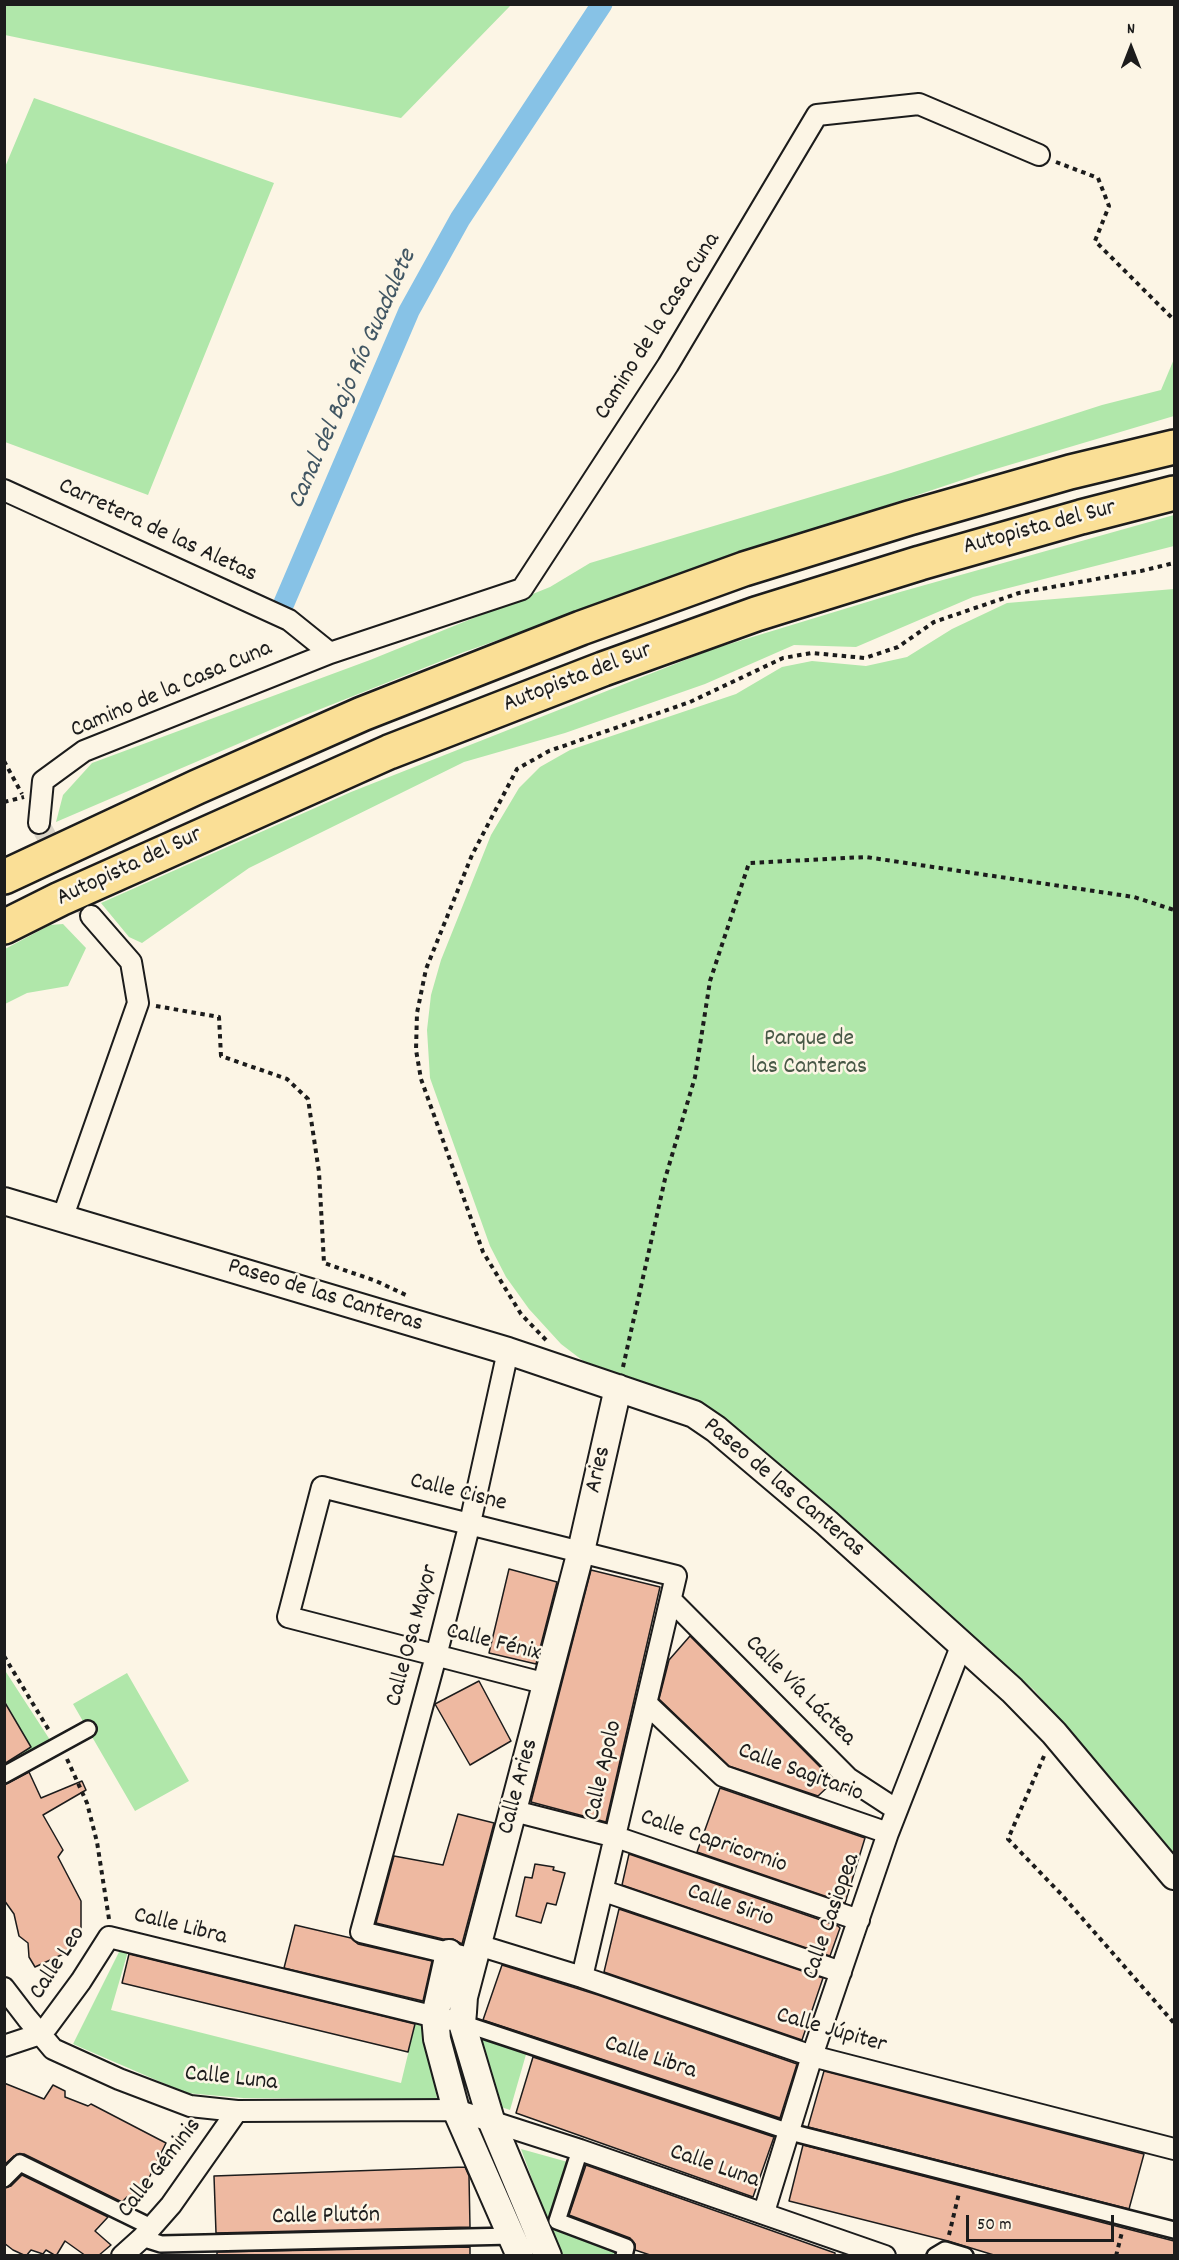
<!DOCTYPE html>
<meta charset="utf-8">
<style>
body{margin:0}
#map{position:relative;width:1179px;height:2260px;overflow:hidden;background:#fcf5e5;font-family:Dekko,sans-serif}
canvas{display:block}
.frame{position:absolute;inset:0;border:6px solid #1c1c1c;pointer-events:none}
.north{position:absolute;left:1101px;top:18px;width:60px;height:60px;-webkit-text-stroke:4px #fcf5e5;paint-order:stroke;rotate:0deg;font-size:16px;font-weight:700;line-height:24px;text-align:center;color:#1c1c1c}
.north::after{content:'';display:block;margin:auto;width:21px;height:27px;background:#1c1c1c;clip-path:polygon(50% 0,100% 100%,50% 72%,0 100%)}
.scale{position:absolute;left:966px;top:2215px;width:148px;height:27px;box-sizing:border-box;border:3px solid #1c1c1c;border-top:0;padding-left:8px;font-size:18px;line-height:21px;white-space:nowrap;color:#1c1c1c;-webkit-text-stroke:4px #fcf5e5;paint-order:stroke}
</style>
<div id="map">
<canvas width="1179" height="2260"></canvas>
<div class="frame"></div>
<div class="north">N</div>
<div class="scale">50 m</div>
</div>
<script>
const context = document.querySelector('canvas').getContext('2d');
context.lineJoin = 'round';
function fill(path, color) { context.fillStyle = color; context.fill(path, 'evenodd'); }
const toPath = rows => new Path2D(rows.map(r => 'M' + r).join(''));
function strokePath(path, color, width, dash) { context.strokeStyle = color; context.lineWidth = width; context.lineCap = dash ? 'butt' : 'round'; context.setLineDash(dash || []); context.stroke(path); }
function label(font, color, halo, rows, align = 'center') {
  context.font = font + ' Dekko,sans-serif'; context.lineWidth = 5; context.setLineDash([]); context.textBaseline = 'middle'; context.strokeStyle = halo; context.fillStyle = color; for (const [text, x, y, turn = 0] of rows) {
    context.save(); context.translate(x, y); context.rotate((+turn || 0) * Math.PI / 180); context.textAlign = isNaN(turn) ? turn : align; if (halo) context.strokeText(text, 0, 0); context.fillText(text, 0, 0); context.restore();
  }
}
fill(toPath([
 [5,4,511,4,511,5,401,118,5,35],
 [34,98,274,183,148,495,5,442,5,167],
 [1174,359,1174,416,989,471,810,531,464,652,303,716,56,822,63,795,92,763,370,660,550,587,590,563,891,473,1102,405,1161,390],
 [1174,515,1174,546,973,597,856,647,794,645,705,684,565,733,464,762,249,868,142,943,129,937,101,903,351,792,713,649,900,592],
 [1174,589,1174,1854,1034,1690,757,1445,707,1408,595,1370,561,1344,529,1309,506,1277,490,1246,430,1078,427,1030,431,995,441,960,491,835,519,788,540,767,570,750,736,694,782,667,812,661,866,666,907,657,952,629,1007,603],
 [63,924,86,948,68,986,27,993,5,1004,5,949,50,925],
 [4,1669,52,1743,9,1767,6,1761,31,1747,5,1701],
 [127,1673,189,1781,135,1811,73,1704],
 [122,1946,129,1948,111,2010,401,2083,416,2021,425,2024,437,2099,243,2098,186,2093,73,2044],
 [472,2029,527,2051,510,2110,501,2107],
 [521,2149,575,2164,558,2221,626,2247,624,2255,560,2255]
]), '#b0e7aa');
strokePath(toPath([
 [284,603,409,311,460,219,602,4]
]), '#87c2e6', 21);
const building = toPath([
 [509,1569,557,1582,536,1664,489,1653,509,1569],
 [591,1570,660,1587,606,1822,531,1802,591,1570],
 [690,1636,834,1781,818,1796,729,1766,659,1699,669,1660,690,1636],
 [479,1681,511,1741,470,1765,435,1704,479,1681],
 [4,1701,31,1747,4,1764,4,1701],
 [29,1772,41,1798,82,1781,86,1790,43,1815,63,1850,58,1857,81,1901,81,1932,67,1940,72,1950,35,1967,29,1957,28,1943,19,1936,14,1914,4,1900,4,1785,29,1772],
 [720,1788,865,1838,845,1903,697,1852,720,1788],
 [458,1814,494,1823,462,1944,453,1939,443,1939,376,1923,394,1856,443,1865,458,1814],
 [629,1854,838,1926,840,1928,830,1956,622,1885,629,1854],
 [535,1864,554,1867,553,1870,565,1873,556,1905,547,1903,541,1923,516,1916,525,1877,532,1878,535,1864],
 [619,1909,823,1978,802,2040,604,1972,619,1909],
 [295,1925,351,1938,358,1944,432,1961,423,2001,284,1968,295,1925],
 [129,1954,415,2024,408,2052,122,1983,129,1954],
 [502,1965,598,1995,797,2064,780,2118,483,2020,502,1965],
 [533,2057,774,2137,753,2197,516,2113,533,2057],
 [824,2071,1144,2154,1129,2209,808,2127,824,2071],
 [4,2083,44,2099,53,2085,65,2091,65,2097,88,2106,91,2104,166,2143,149,2178,133,2200,127,2197,122,2202,24,2154,14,2156,4,2165,4,2083],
 [803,2145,1174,2241,1174,2256,997,2256,948,2241,789,2201,803,2145],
 [586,2165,835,2253,835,2256,653,2256,635,2250,635,2244,630,2238,569,2215,586,2165],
 [465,2167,469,2176,470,2227,216,2233,214,2176,465,2167],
 [22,2175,108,2217,95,2231,111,2245,98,2256,86,2256,65,2241,56,2256,46,2250,43,2254,31,2250,26,2256,13,2250,4,2243,4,2188,11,2186,22,2175],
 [470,2247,470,2256,217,2256,217,2252,470,2247]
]);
fill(building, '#eeb9a1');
strokePath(building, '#1c1c1c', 1.5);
strokePath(toPath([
 [39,823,91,916]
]), '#dad4c7', 20, [20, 10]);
const pedestrian = toPath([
 [4,1775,88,1729],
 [462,2023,790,2132,1174,2230],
 [580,2150,557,2221,626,2247,624,2256],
 [4,2179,20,2163,151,2227],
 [142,2238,161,2244,512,2236],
 [935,2256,945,2250,965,2256]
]);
const minor = toPath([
 [4,490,289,620,330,653,84,751,43,781,39,823],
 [330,653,522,589,668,365,817,115,919,104,1039,155],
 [62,1219,138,1003,131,962,91,916],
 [671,1600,848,1778,897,1810],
 [547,1684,288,1617,322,1487,676,1576,582,1977],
 [647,1704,723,1776,888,1833],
 [514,1811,616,1837,859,1920],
 [604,1891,841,1972],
 [478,1945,582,1977,812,2056,1174,2149],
 [461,1956,361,1932,436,1656,470,1523,508,1351],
 [4,1988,27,2018,53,2049,119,2079,190,2106,237,2111,456,2110,580,2150,885,2256],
 [4,2046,40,2034,47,2027,81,1981,109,1937,448,2020],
 [764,2212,812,2056,888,1833,962,1644],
 [122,2256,142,2238,171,2205,237,2111]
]);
const tertiary = toPath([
 [4,1201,508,1351,694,1414,716,1429,827,1523,1012,1690,1054,1733,1174,1876],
 [449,1953,435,2016,437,2039,456,2110,520,2256],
 [548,2256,491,2120,462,2023,463,2012,464,1997,581,1551,618,1388]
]);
const motorway = toPath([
 [4,877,197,787,362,714,581,628,744,569,909,518,1070,472,1174,447],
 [4,927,60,899,389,752,603,669,756,614,920,563,1081,517,1174,493]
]);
strokePath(pedestrian, '#1c1c1c', 20);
strokePath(minor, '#1c1c1c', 24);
strokePath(tertiary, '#1c1c1c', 30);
strokePath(motorway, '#1c1c1c', 38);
strokePath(toPath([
 [1056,162,1098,178,1109,206,1095,241,1174,320],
 [4,761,22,794],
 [4,802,24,797],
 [156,1006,219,1017,221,1056,287,1079,308,1099,319,1172,324,1263,376,1281,408,1296],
 [546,1340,521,1314,483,1252,421,1079,416,1050,417,1013,426,969,472,855,517,769,549,751,690,702,783,658,812,653,865,658,898,647,934,622,1019,593,1141,571,1174,563],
 [623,1367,665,1179,695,1077,710,981,749,863,866,857,1134,897,1174,910],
 [4,1656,50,1732],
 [1044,1756,1008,1839,1061,1894,1174,2023],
 [67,1759,87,1803,97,1842,109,1919],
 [949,2235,959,2193],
 [1116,2256,1122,2232]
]), '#1c1c1c', 4, [4.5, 4.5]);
strokePath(pedestrian, '#fcf5e5', 15);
strokePath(minor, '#fcf5e5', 20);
strokePath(tertiary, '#fcf5e5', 26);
strokePath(motorway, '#fadf96', 33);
label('24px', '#1c1c1c', '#fcf5e5', [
 ["Camino de la Casa Cuna",659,327,-58],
 ["Autopista del Sur",1040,529,-15],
 ["Carretera de las Aletas",157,532,25],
 ["Autopista del Sur",578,679,-21],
 ["Camino de la Casa Cuna",172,691,-23],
 ["Autopista del Sur",130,868,-25],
 ["Paseo de las Canteras",325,1297,17],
 ["Aries",600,1470,-77],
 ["Paseo de las Canteras",783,1489,40],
 ["Calle Cisne",458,1494,14],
 ["Calle Osa Mayor",414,1636,-75],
 ["Calle Fénix",493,1644,14],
 ["Calle Vía Láctea",799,1692,45],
 ["Calle Apolo",605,1771,-77],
 ["Calle Sagitario",800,1774,20],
 ["Calle Aries",520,1787,-75],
 ["Calle Capricornio",713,1843,19],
 ["Calle Sirio",730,1907,19],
 ["Calle Casiopea",833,1917,-71],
 ["Calle Libra",180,1928,14],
 ["Calle Leo",59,1964,-57],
 ["Calle Júpiter",831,2032,16],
 ["Calle Libra",650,2059,18],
 ["Calle Luna",231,2080,6],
 ["Calle Luna",714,2168,19],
 ["Calle Géminis",161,2169,-52],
 ["Calle Plutón",326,2218,-1]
]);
label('24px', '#485947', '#fcf5e5', [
 ["Parque de",809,1041],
 ["las Canteras",809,1069]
]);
label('italic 26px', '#415663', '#fcf5e5', [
 ["Canal del Bajo Río Guadalete",354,380,-66]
]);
</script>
